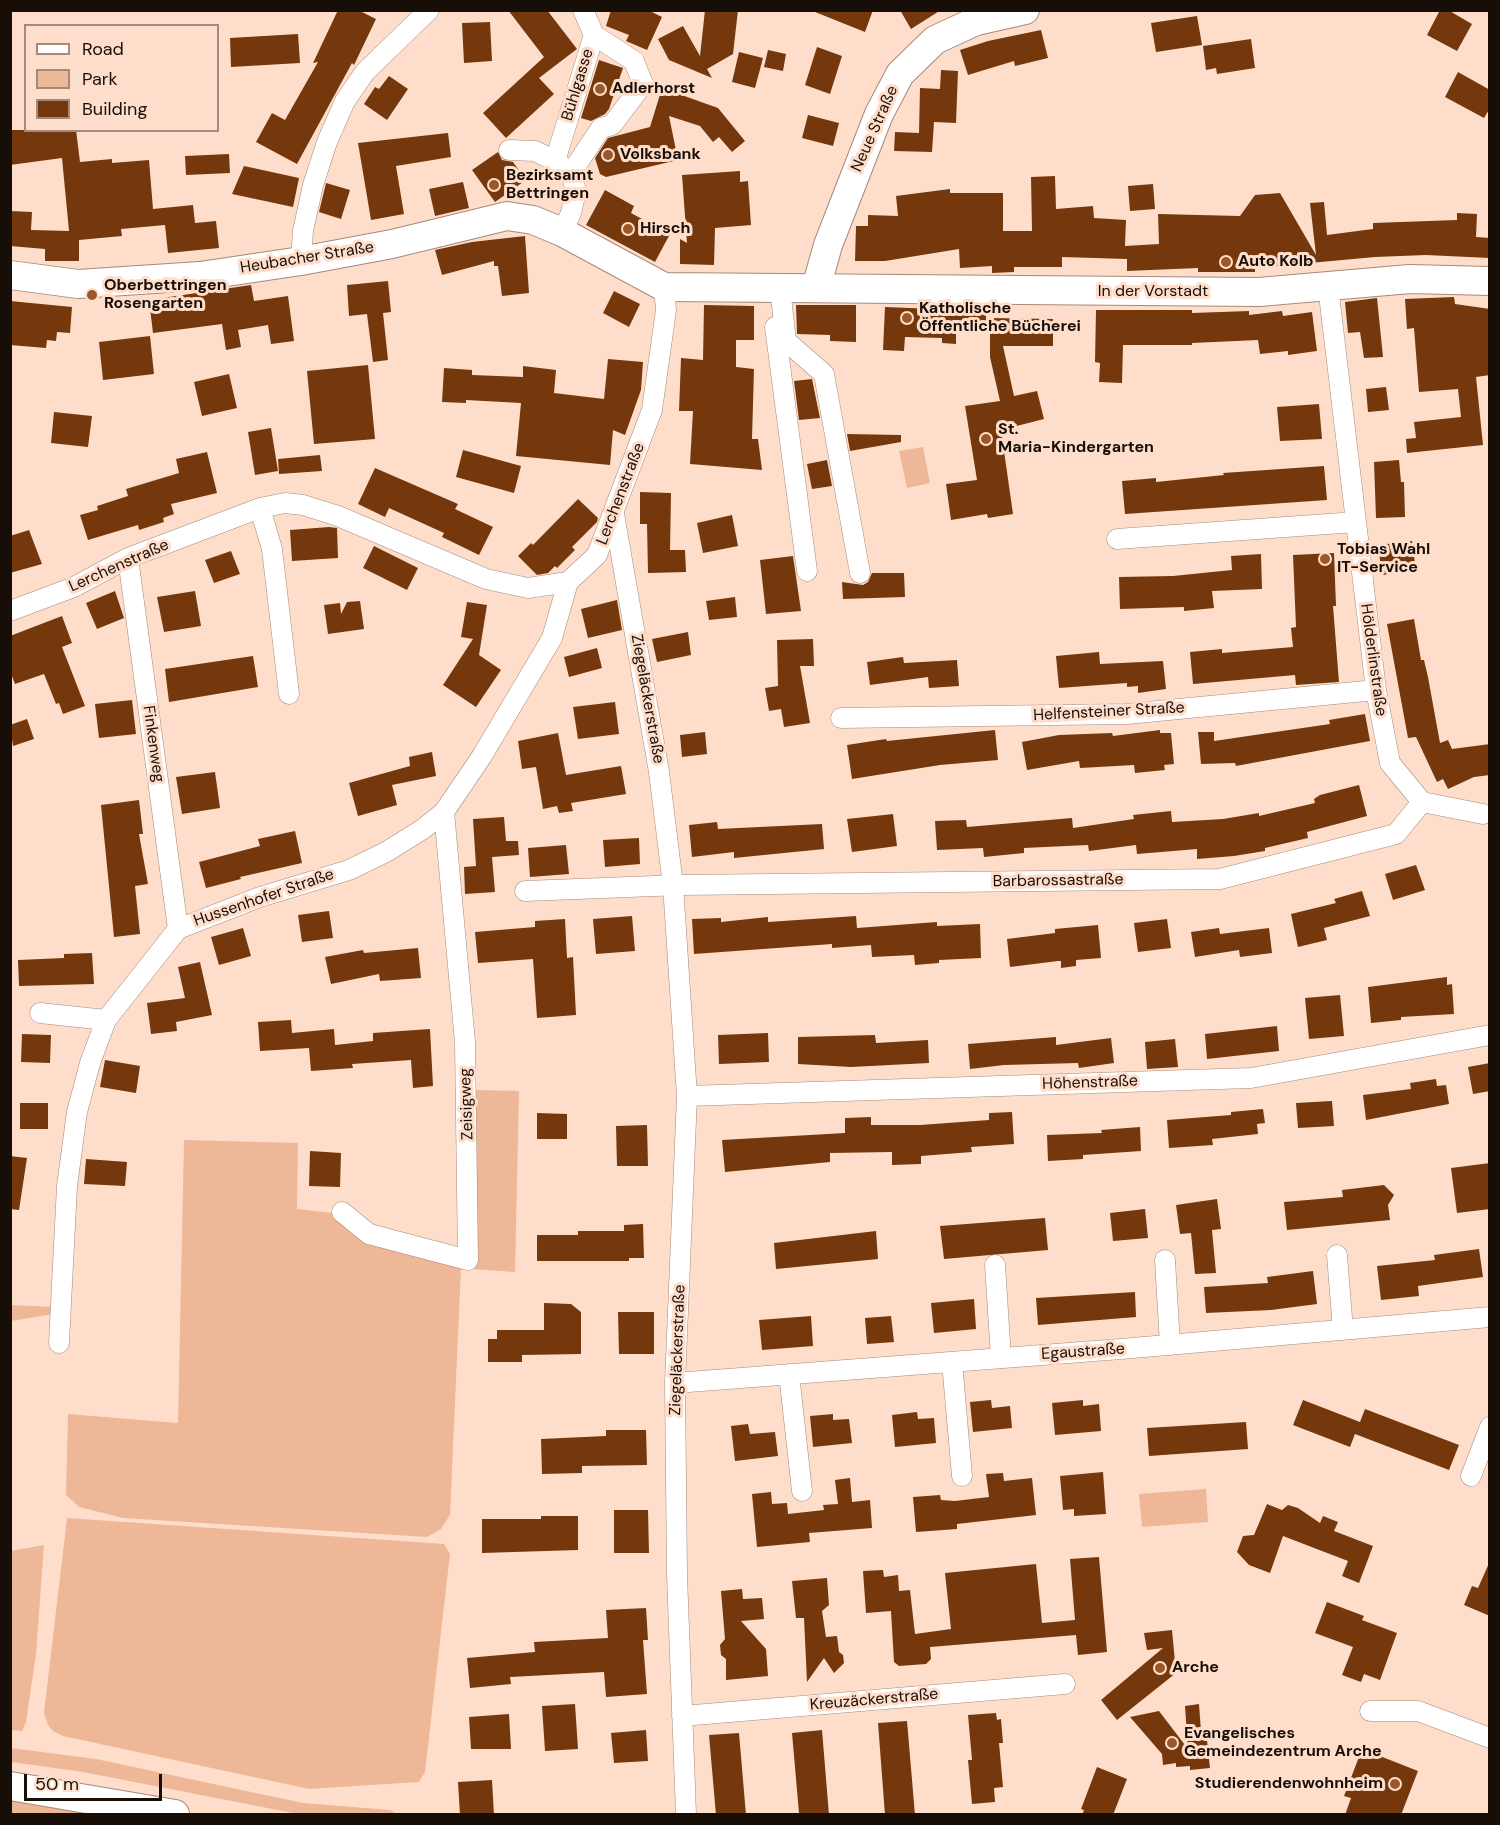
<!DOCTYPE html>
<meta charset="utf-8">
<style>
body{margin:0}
#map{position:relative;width:1500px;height:1825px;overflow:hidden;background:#fedecb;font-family:"DM Sans",sans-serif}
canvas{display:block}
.frame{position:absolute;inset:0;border:12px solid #180e08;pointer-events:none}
.legend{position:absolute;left:24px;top:24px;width:195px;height:108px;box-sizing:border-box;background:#fedecb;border:2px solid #a28b7d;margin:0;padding:8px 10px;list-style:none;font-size:18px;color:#180e08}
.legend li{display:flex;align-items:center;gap:12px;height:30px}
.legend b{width:30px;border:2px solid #a28b7d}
.scale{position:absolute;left:24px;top:1774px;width:138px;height:27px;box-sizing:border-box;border:3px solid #180e08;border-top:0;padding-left:8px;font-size:18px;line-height:21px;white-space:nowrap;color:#180e08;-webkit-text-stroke:4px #fedecb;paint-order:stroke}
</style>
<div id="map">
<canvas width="1500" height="1825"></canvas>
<div class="frame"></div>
<ul class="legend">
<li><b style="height:8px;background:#fff"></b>Road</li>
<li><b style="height:16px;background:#eeb797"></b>Park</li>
<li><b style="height:16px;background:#74380c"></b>Building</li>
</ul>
<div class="scale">50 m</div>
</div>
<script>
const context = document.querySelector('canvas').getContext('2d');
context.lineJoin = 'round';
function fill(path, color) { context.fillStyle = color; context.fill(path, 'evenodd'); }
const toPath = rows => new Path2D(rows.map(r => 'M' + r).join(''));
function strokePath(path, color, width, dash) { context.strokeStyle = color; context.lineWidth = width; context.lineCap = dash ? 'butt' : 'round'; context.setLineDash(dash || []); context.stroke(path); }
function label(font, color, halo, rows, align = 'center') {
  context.font = font + ' "DM Sans",sans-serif'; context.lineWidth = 6; context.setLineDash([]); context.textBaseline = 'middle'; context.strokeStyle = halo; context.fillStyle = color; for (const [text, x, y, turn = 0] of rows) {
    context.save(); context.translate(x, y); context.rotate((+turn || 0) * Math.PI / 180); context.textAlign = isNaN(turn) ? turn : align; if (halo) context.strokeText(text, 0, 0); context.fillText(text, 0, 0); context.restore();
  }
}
fill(toPath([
 [923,447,930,483,907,488,899,451],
 [470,1090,519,1091,515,1272,472,1269],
 [184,1140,298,1143,297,1209,332,1213,356,1236,446,1260,461,1268,450,1515,441,1529,427,1537,123,1518,79,1507,66,1495,68,1414,178,1423],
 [11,1305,54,1307,54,1314,11,1321],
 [1206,1489,1208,1522,1142,1527,1139,1494],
 [67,1518,444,1544,450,1554,425,1772,419,1782,309,1789,63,1736,53,1731,48,1725,44,1713],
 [44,1545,36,1654,26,1722,22,1731,11,1730,11,1551],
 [11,1748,96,1759,303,1803,390,1810,397,1814,298,1814,83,1772,11,1762],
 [10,1795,127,1814,11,1814]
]), '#eeb797');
fill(toPath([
 [338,10,358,10,376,19,354,65,352,63,297,164,256,142,272,113,285,120,318,62,313,63],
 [508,10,547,10,577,49,539,78,554,94,506,138,483,113,544,57],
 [611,10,648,10,662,17,647,50,626,41,629,35,606,26],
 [705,10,738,10,733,54,707,69,712,78,669,60,658,39,683,26,700,56],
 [810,10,873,10,865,32],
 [900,10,941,10,911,29],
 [1440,10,1448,10,1472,24,1457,51,1427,35],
 [1197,16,1202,45,1156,52,1151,23],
 [490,22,492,61,464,63,462,23],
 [1041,30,1048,58,1015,66,1014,61,968,75,960,50,988,41],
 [298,34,300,63,231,67,230,38],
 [1251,39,1255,68,1217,74,1216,68,1206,70,1203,46],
 [817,47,842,56,830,94,805,85],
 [768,50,786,54,783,71,764,67],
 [739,52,763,58,755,88,732,82],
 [599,60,623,68,609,109,605,114,591,121,581,118],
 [941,70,958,71,956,123,934,122,932,152,894,151,895,132,919,133,920,88,940,89],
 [1458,72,1490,90,1490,108,1484,118,1445,97],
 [389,76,408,89,387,120,364,104,375,87,379,89],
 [662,88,718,108,745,141,732,152,719,137,713,142,700,126,669,116,678,160,606,177,600,174,595,158,608,138,650,127],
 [808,115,839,123,833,146,802,138],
 [10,130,76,130,80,162,112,159,112,163,149,160,153,209,193,205,195,223,216,221,219,248,168,253,165,225,121,229,122,236,79,240,79,261,45,261,45,249,10,246,10,211,32,212,31,230,69,231,62,158,10,165],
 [448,133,451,157,396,166,404,214,371,220,358,143],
 [498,152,502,160,513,162,526,180,495,202,472,170],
 [229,154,230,173,186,175,185,156],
 [244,166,299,178,293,207,232,194],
 [740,171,740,182,748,181,751,225,715,228,714,265,680,264,680,239,687,243,682,175],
 [1055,176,1056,209,1093,206,1094,218,1126,220,1125,246,1159,244,1158,214,1240,216,1255,195,1280,193,1316,255,1310,203,1324,202,1327,235,1373,229,1373,223,1457,220,1457,213,1477,214,1476,237,1490,238,1490,258,1426,255,1375,257,1255,268,1255,272,1198,272,1198,268,1127,271,1127,259,1062,257,1062,267,1014,267,1014,272,992,273,992,266,960,268,959,249,885,261,855,261,856,226,868,226,868,215,898,216,896,196,950,189,950,193,1003,193,1003,231,1032,231,1031,177],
 [463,182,469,208,435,216,429,189],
 [326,183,350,190,341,219,319,212],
 [1153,184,1155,209,1130,211,1128,186],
 [605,190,634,206,631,213,670,234,655,262,586,225],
 [525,236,529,293,502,296,498,266,494,266,494,261,442,275,435,250,472,242],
 [388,281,391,312,383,313,388,360,373,362,367,314,349,316,347,285],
 [251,285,254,301,288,296,294,341,271,344,268,325,238,330,241,347,226,350,222,324,153,333,149,300],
 [614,291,640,304,629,327,603,313],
 [1454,297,1455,304,1490,309,1490,375,1476,377,1483,445,1407,453,1406,439,1416,438,1414,422,1461,417,1458,389,1419,392,1414,328,1407,329,1405,299],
 [1377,298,1383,357,1364,358,1360,332,1348,333,1345,302],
 [10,301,72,307,70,333,57,332,56,341,47,340,46,348,10,345],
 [704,305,754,306,754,340,736,340,736,367,754,369,752,439,758,439,762,470,690,464,693,411,679,411,681,358,703,360],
 [796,305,856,305,856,342,830,341,830,335,797,334],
 [885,307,986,311,986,330,956,330,956,344,942,343,942,338,905,337,904,351,883,350],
 [1096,310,1192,310,1192,313,1249,311,1249,315,1282,311,1283,316,1312,312,1317,351,1288,355,1288,351,1260,354,1258,340,1192,343,1192,345,1123,345,1122,383,1099,382,1100,363,1095,362],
 [990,318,1053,319,1053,346,1003,346,1014,396,1037,391,1044,419,1001,430,1013,514,988,518,987,514,951,520,946,484,977,480,965,406,1000,401,990,357],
 [150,336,154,374,103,380,99,342],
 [608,359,643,362,641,390,625,435,613,430,610,465,516,456,521,403,466,400,466,403,442,402,444,368,472,370,472,375,523,377,523,366,556,370,554,393,604,399],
 [368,365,375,439,314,444,307,371],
 [229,374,237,408,202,416,194,382],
 [812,379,820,418,799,420,794,381],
 [1386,387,1389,410,1368,412,1366,389],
 [1319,404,1322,439,1280,441,1277,407],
 [54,412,92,416,88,447,51,443],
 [271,428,278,471,255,475,248,432],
 [847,434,901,435,901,442,850,451],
 [463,450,521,466,514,493,456,477],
 [207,452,217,493,171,504,174,514,163,518,164,522,139,530,138,525,88,540,80,515,98,510,97,506,128,496,126,489,179,473,176,459],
 [320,455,322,471,279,474,278,459],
 [827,460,832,486,812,489,807,464],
 [1399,460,1401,482,1404,482,1405,517,1376,518,1374,462],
 [1324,466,1327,500,1125,514,1122,481,1156,478,1156,482,1224,475,1223,473],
 [375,468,458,504,455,509,493,527,479,555,442,537,444,533,389,508,385,517,358,504],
 [640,492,671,493,670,550,685,550,686,572,648,573,647,524,640,524],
 [578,499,598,518,597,522,572,547,575,550,557,568,555,566,548,573,537,575,518,556,531,543,533,545],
 [732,515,738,546,703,553,697,523],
 [329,527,337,528,338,558,292,561,290,530],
 [29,530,42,564,10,573,10,536],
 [1412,541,1415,563,1407,564,1408,572,1382,575,1378,545],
 [374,546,418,568,407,590,363,568],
 [231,551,240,574,214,583,205,560],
 [1334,553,1336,606,1333,606,1339,682,1296,685,1295,675,1193,684,1190,652,1222,649,1222,653,1293,647,1291,628,1296,627,1293,555],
 [1261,554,1262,589,1212,591,1214,608,1184,611,1184,607,1120,609,1119,577,1173,576,1232,570,1231,556],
 [793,556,801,611,766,614,760,560],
 [872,573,904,573,905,597,843,599,842,582,863,585,868,582],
 [115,591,124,618,97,629,86,603],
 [195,591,201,626,164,632,157,597],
 [735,597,737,617,709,620,706,601],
 [617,600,622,630,588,638,581,609],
 [360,601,364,629,328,634,324,605,340,603,341,614,347,602],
 [467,602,487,605,479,655,501,670,476,707,443,685,473,639,461,637],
 [62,616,72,643,62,647,85,706,63,714,59,703,56,704,44,674,15,684,10,671,10,636],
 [1414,619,1421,660,1424,660,1428,677,1440,743,1448,740,1452,749,1490,744,1490,775,1474,777,1448,789,1443,779,1437,782,1416,737,1408,738,1387,624],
 [688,632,691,655,657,662,652,639],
 [813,639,814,666,800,666,810,723,784,727,781,709,769,711,765,688,778,686,777,640],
 [597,648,602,668,569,677,564,657],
 [1099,652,1100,664,1163,661,1166,689,1138,693,1138,686,1127,687,1127,683,1059,688,1056,656],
 [253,656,258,687,169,702,165,669],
 [903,657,904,663,957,660,959,686,929,688,928,677,870,685,867,662],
 [132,700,136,734,99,738,95,704],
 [615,702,619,734,578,739,573,707],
 [1365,714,1370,741,1236,766,1235,763,1201,764,1198,732,1214,732,1214,741,1330,724,1329,720],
 [27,719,34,739,13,746,10,725],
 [995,730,998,760,940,765,852,779,847,745,886,739,887,741],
 [1160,730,1160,733,1171,733,1174,764,1164,765,1165,770,1135,773,1134,765,1080,768,1079,761,1027,770,1022,742,1059,735,1112,733,1113,736],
 [705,732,707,754,682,757,680,735],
 [558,733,566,775,621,766,626,794,571,803,573,811,559,813,557,806,543,809,536,767,522,769,518,741],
 [432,752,436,776,392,785,397,805,358,816,349,783,410,766,409,757],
 [215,772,220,808,182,814,176,777],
 [1359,785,1367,816,1307,832,1308,838,1265,848,1265,851,1234,856,1197,859,1197,849,1137,854,1136,845,1089,851,1088,845,1024,848,1024,853,984,857,983,848,937,850,935,821,966,820,967,827,1072,818,1073,828,1134,819,1133,815,1171,811,1172,822,1223,819,1259,813,1259,816,1315,803,1314,799,1320,795],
 [139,800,143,834,139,834,148,884,135,886,140,934,114,937,101,805],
 [893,814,897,846,852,852,847,819],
 [504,817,506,841,518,841,519,855,492,857,495,892,465,894,464,867,476,866,473,819],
 [717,822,718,829,822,824,824,849,734,858,734,852,692,857,689,825],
 [295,831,302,863,240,877,241,879,206,888,199,862,260,846,258,839],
 [639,838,640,864,605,867,603,840],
 [566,845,569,874,530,877,528,848],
 [1416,865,1425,890,1393,900,1385,874],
 [1362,891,1370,916,1324,928,1327,940,1298,947,1291,914,1336,903,1334,899],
 [329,911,333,938,302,942,298,915],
 [632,916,635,951,596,954,593,919],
 [856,916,857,928,937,922,937,926,980,924,981,958,939,960,939,963,915,965,914,955,872,957,871,945,832,948,832,944,694,954,692,919,721,918,721,922,768,917,768,922],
 [565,919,567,958,573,957,576,1015,537,1018,533,959,478,963,475,932,535,927,535,921],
 [1167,919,1171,948,1138,952,1134,923],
 [1098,925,1101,958,1076,960,1076,966,1061,968,1061,961,1058,961,1010,967,1007,939,1055,933,1055,929],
 [243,928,251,956,219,965,211,937],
 [1219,928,1220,934,1269,928,1272,953,1240,957,1239,950,1195,957,1191,932],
 [418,948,421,978,380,981,379,974,331,984,325,957,363,950,364,953],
 [92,953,94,984,19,986,18,960,64,958,64,954],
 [200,962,212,1015,176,1022,177,1031,151,1034,147,1003,185,998,178,967],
 [1447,977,1447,985,1452,984,1454,1014,1401,1017,1401,1020,1371,1023,1368,987],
 [1340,995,1344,1036,1309,1039,1305,998],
 [291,1020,292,1033,334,1029,335,1045,373,1041,373,1033,430,1029,433,1086,413,1088,411,1060,352,1064,353,1068,311,1071,309,1048,260,1051,258,1022],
 [1277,1026,1279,1051,1207,1059,1205,1034],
 [768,1033,769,1062,719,1064,718,1035],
 [22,1034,51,1035,50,1063,21,1062],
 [875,1035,876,1043,928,1040,929,1063,851,1067,798,1064,798,1037],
 [1056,1037,1056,1045,1111,1038,1114,1063,1079,1068,1078,1063,1004,1065,970,1069,968,1044],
 [1175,1039,1178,1067,1147,1069,1145,1042],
 [105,1060,140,1066,136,1093,100,1087],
 [1490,1063,1490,1091,1473,1094,1468,1067],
 [1436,1079,1437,1086,1446,1085,1449,1104,1366,1120,1363,1095,1411,1089,1410,1083],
 [1332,1101,1334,1126,1298,1128,1296,1103],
 [20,1103,48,1103,48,1129,20,1129],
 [1263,1109,1265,1123,1257,1124,1258,1134,1212,1139,1213,1145,1169,1148,1167,1120,1231,1115,1231,1112],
 [1012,1112,1014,1144,971,1147,972,1152,921,1156,921,1164,892,1165,892,1152,830,1153,830,1162,725,1172,722,1140,845,1133,845,1118,871,1117,871,1125,920,1125,989,1120,989,1113],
 [537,1113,567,1114,567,1139,537,1139],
 [647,1125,648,1166,617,1166,616,1126],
 [1140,1127,1141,1151,1083,1155,1083,1159,1048,1161,1047,1135,1102,1133,1101,1130],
 [310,1151,341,1153,340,1187,309,1186],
 [10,1156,27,1158,19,1210,10,1209],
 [86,1159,127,1162,125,1186,84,1184],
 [1490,1163,1490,1209,1457,1213,1451,1168],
 [1384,1185,1394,1195,1388,1205,1390,1220,1287,1230,1284,1202,1343,1197,1342,1190],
 [1217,1199,1221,1229,1212,1230,1216,1273,1195,1274,1191,1233,1180,1234,1176,1205],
 [1145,1209,1148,1238,1113,1241,1110,1213],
 [1045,1218,1048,1250,944,1259,940,1226],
 [643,1224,644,1258,629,1258,629,1261,537,1261,537,1235,578,1235,578,1231,624,1231,624,1225],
 [876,1231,878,1259,776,1269,774,1243],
 [1479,1249,1483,1277,1418,1286,1419,1296,1381,1300,1377,1266,1435,1260,1434,1255],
 [1313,1271,1317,1304,1271,1310,1206,1313,1204,1287,1268,1283,1267,1277],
 [1135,1292,1136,1317,1038,1325,1036,1298],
 [974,1299,976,1329,934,1333,931,1303],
 [544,1303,571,1304,581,1312,581,1354,522,1355,522,1362,488,1362,488,1339,497,1339,497,1330,544,1330],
 [618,1312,654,1312,654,1354,619,1354],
 [811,1316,813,1346,762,1350,759,1320],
 [891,1316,894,1342,867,1344,865,1318],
 [991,1400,992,1408,1010,1406,1012,1428,973,1432,970,1402],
 [1083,1400,1083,1406,1099,1404,1101,1431,1055,1435,1052,1403],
 [1303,1400,1360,1422,1365,1409,1459,1445,1449,1470,1355,1434,1350,1447,1293,1425],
 [917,1412,918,1419,934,1418,936,1443,895,1447,892,1415],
 [833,1414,833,1420,849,1419,852,1443,813,1447,810,1416],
 [1246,1422,1248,1449,1149,1456,1147,1428],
 [748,1424,750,1434,775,1432,778,1456,735,1461,731,1426],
 [606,1430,646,1430,647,1465,582,1466,582,1473,542,1474,541,1439,606,1436],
 [1103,1472,1106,1514,1074,1516,1074,1509,1063,1510,1060,1476],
 [1003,1473,1004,1481,1032,1478,1036,1515,957,1524,957,1529,916,1532,913,1497,940,1495,941,1500,955,1501,989,1497,986,1474],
 [850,1478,852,1502,870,1500,872,1528,809,1533,810,1542,757,1547,752,1494,771,1492,772,1504,787,1503,788,1514,824,1510,823,1505,838,1504,835,1480],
 [1267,1504,1282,1510,1288,1505,1298,1508,1320,1523,1323,1516,1338,1522,1334,1531,1373,1546,1359,1583,1342,1576,1348,1561,1283,1536,1270,1573,1249,1565,1237,1552,1243,1536,1254,1535],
 [614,1510,648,1510,649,1553,614,1553],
 [541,1516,578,1516,578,1550,482,1553,482,1519,541,1519],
 [1099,1557,1107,1652,1078,1655,1076,1635,930,1647,931,1659,926,1664,899,1666,894,1662,891,1611,866,1613,863,1571,883,1570,884,1577,898,1575,899,1591,910,1590,915,1634,951,1629,945,1573,1036,1564,1042,1623,1075,1620,1070,1559],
 [1490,1561,1490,1616,1464,1605,1472,1586,1478,1588],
 [827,1578,829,1605,822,1611,826,1637,837,1636,839,1652,843,1655,844,1663,834,1673,824,1658,807,1682,804,1618,796,1618,792,1581],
 [742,1589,743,1599,762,1598,764,1619,741,1621,766,1649,768,1676,726,1680,726,1659,721,1655,720,1645,725,1639,721,1591],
 [1327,1602,1364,1616,1362,1620,1397,1633,1380,1680,1364,1674,1361,1682,1342,1675,1353,1647,1315,1633],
 [646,1608,648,1640,643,1640,647,1694,606,1697,604,1672,510,1677,511,1684,470,1688,467,1658,535,1652,534,1642,608,1638,606,1610],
 [1172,1630,1175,1662,1181,1669,1117,1720,1101,1700,1163,1648,1147,1650,1144,1633],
 [575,1704,578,1749,545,1751,542,1706],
 [1199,1704,1201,1731,1206,1731,1210,1768,1190,1770,1190,1766,1176,1767,1176,1763,1163,1765,1162,1754,1130,1717,1159,1711,1188,1749,1185,1706],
 [996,1713,997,1720,1001,1719,1003,1743,999,1743,1003,1787,994,1788,995,1802,972,1804,968,1760,972,1760,968,1715],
 [509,1714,511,1749,471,1749,469,1717],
 [907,1721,915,1815,885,1815,878,1723],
 [646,1730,648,1761,614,1763,611,1733],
 [822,1730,829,1815,806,1815,799,1813,792,1733],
 [739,1733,746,1815,716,1815,709,1735],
 [1362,1749,1418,1771,1401,1815,1345,1815,1351,1798,1344,1796],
 [1097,1767,1127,1779,1113,1815,1082,1815,1084,1810,1081,1809],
 [492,1780,494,1815,460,1815,458,1782]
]), '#74380c');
const street = toPath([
 [509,150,535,151,555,161,571,173,576,191,571,213,562,232],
 [555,161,594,35,583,10],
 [571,173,601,128,612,125,643,84,634,61,594,35],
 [301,261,303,231,313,185,327,142,345,101,365,72,429,10],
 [1328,286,1376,690,1390,763,1422,802,1483,814],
 [780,288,786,341,824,374,860,573],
 [775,327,807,571],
 [260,508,272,549,289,694],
 [614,514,659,772,673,885,687,1096,675,1383,677,1575,686,1814],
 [1117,539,1356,522],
 [128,558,178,929],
 [10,611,74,587,128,558,260,508,285,503,303,505,338,516,486,579,528,588,568,582,597,555,652,410,666,310,664,287],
 [841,718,1127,714,1376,690],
 [525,891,681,885,1220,879,1396,834,1422,802],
 [40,1013,106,1020],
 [687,1096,1251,1078,1490,1035],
 [342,1212,369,1234,468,1260,465,1042,444,812],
 [1337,1255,1343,1330],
 [1165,1260,1170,1345],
 [995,1265,1001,1358],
 [59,1343,67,1186,77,1112,90,1063,106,1020,178,929,260,897,349,870,386,852,423,829,444,812,482,756,552,638,568,582],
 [952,1362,962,1476],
 [789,1374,802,1491],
 [675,1383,1121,1349,1490,1317],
 [1471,1476,1490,1427],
 [1370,1711,1418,1711,1490,1738],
 [682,1716,1065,1684]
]);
const secondary = toPath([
 [10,275,78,284,200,276,301,261,392,244,507,216,533,220,562,232,664,287,1259,292,1410,279,1490,281],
 [816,288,828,245,879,114,900,74,935,40,976,21,1025,10],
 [10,1786,175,1814]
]);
strokePath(street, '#a78979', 21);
strokePath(secondary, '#a78979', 30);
strokePath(street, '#fff', 20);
strokePath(secondary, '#fff', 28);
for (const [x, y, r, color] of [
 [600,89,6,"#9b572a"],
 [608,155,6,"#9b572a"],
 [494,185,6,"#9b572a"],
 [628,229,6,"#9b572a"],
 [1226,262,6,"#9b572a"],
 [92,295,6,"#9b572a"],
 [907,318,6,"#9b572a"],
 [986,439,6,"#9b572a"],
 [1325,559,6,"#9b572a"],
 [1160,1668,6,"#9b572a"],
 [1172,1743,6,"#9b572a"],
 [1395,1784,6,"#9b572a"]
]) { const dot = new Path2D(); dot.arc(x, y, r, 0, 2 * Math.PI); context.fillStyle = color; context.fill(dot); strokePath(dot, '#fedecb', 2); }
label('16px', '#180e08', '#fedecb', [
 ["Bühlgasse",578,85,-73],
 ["Neue Straße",875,129,-66],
 ["Heubacher Straße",307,258,-9],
 ["In der Vorstadt",1153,292],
 ["Lerchenstraße",621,494,-69],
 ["Lerchenstraße",119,566,-24],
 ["Hölderlinstraße",1373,660,82],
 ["Ziegeläckerstraße",647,699,80],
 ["Helfensteiner Straße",1109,712,-3],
 ["Finkenweg",153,744,82],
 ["Barbarossastraße",1058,881,-1],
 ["Hussenhofer Straße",264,898,-19],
 ["Höhenstraße",1090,1083,-2],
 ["Zeisigweg",467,1104,-92],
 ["Ziegeläckerstraße",678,1350,-88],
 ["Egaustraße",1083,1352,-4],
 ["Kreuzäckerstraße",874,1700,-5]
]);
label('bold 16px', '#180e08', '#fedecb', [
 ["Adlerhorst",612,89],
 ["Volksbank",620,155],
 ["Bezirksamt",506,176],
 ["Bettringen",506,194],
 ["Hirsch",640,229],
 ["Auto Kolb",1238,262],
 ["Oberbettringen",104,286],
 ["Rosengarten",104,304],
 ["Katholische",919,309],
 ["Öffentliche Bücherei",919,327],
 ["St.",998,430],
 ["Maria-Kindergarten",998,448],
 ["Tobias Wahl",1337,550],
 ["IT-Service",1337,568],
 ["Arche",1172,1668],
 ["Evangelisches",1184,1734],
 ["Gemeindezentrum Arche",1184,1752],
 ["Studierendenwohnheim",1383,1784,"right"]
], 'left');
</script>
